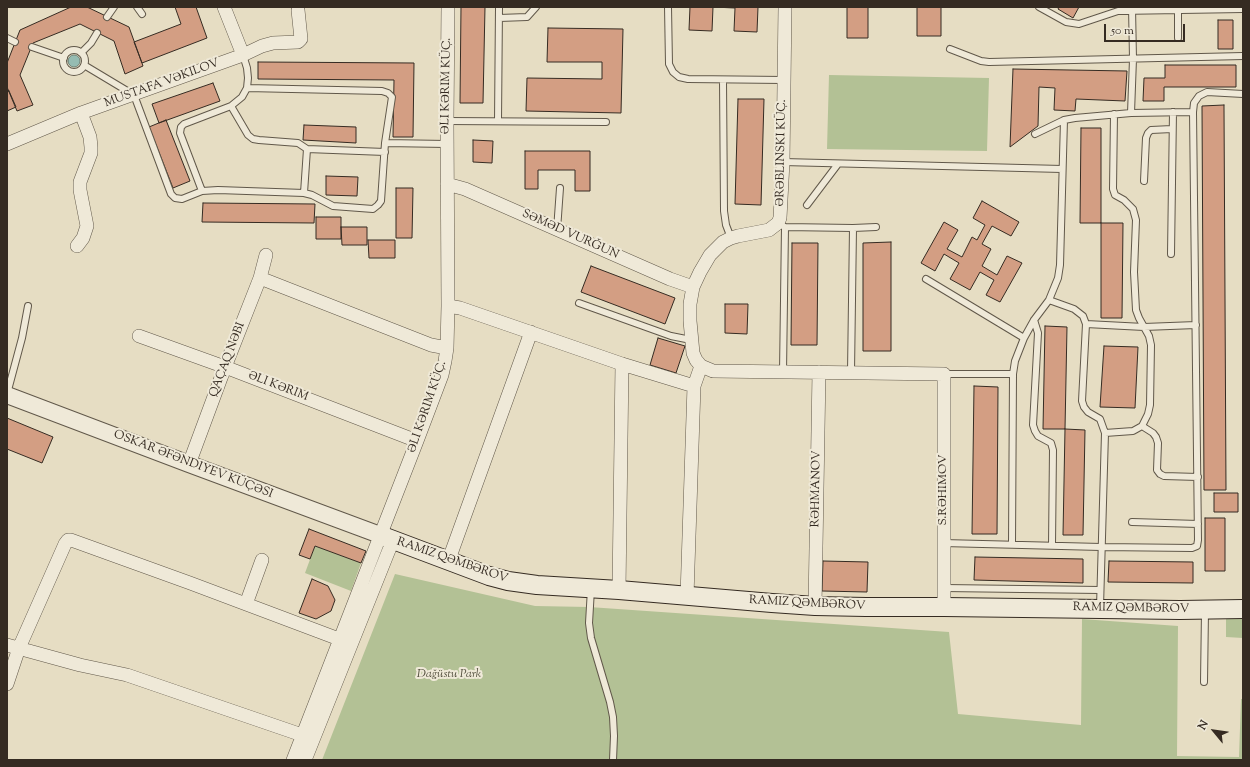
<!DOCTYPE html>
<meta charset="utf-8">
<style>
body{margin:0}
#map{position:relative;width:1250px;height:767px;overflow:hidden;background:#e6ddc3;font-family:"Sorts Mill Goudy",serif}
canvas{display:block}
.frame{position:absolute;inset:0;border:8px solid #352b22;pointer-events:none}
.north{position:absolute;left:1194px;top:711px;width:40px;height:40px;-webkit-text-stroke:3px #efe9d8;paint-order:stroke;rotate:299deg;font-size:11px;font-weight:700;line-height:16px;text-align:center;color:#352b22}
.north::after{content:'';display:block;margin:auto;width:14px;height:18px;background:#352b22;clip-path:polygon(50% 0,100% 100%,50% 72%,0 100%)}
.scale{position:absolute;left:1104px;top:24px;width:81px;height:18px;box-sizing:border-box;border:2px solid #352b22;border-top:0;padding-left:5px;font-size:12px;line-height:14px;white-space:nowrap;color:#352b22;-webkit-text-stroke:3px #efe9d8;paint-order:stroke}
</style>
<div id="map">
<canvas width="1250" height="767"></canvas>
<div class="frame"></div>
<div class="north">N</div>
<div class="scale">50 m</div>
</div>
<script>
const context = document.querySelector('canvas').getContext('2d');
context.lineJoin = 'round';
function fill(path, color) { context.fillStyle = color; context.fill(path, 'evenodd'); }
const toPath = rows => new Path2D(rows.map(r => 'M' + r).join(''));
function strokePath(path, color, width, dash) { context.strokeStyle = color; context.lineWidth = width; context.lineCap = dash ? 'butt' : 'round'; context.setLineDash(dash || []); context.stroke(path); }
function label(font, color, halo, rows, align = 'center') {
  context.font = font + ' "Sorts Mill Goudy",serif'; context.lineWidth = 4; context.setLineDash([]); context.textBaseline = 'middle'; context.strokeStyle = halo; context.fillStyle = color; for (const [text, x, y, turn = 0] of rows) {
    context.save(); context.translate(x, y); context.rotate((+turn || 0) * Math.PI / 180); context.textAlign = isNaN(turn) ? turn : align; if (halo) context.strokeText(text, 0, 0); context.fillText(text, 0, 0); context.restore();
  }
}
fill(toPath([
 [829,75,989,78,987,151,827,149],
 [315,546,361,563,351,591,305,573],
 [395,574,535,606,589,607,949,632,958,714,1081,725,1082,619,1178,626,1177,756,1239,757,1241,699,1243,699,1243,760,322,760],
 [1226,617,1243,618,1243,638,1226,637]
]), '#b3c195');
const water = toPath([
 '68 61a6 6 0 1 1 12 0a6 6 0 1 1-12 0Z'
]);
fill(water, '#96bcb2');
strokePath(water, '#6f8278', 1);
const building = toPath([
 [71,7,87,7,129,27,143,66,125,74,114,41,80,24,33,43,20,75,33,105,17,111,7,87,7,63,20,30,71,7],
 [175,7,196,7,207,38,142,63,134,42,181,24,175,7],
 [461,7,485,7,483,103,460,103,461,7],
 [690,7,713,7,712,31,689,30,690,7],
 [713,7,758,7,757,32,734,31,735,8,713,7],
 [847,7,868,7,868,38,847,38,847,7],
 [917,7,941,7,941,36,917,36,917,7],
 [1059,7,1079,7,1073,18,1058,9,1059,7],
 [1218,20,1233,20,1233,49,1218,49,1218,20],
 [548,28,623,29,621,113,526,111,527,78,602,79,602,62,547,62,548,28],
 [258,62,414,63,413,137,393,137,394,80,258,79,258,62],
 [1165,65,1236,65,1236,87,1164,87,1164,101,1143,101,1144,78,1165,78,1165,65],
 [1013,69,1127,71,1125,101,1076,99,1075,111,1054,110,1055,88,1039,87,1038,126,1010,147,1013,69],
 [213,83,220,101,159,123,152,104,213,83],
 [9,91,16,107,7,111,7,92,9,91],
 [738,99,764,99,761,205,735,204,738,99],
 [1224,105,1226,490,1204,490,1202,106,1224,105],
 [166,120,190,181,173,188,149,127,166,120],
 [304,125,356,127,356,143,303,140,304,125],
 [1081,128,1101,128,1101,223,1080,223,1081,128],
 [473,140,493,141,492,163,473,162,473,140],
 [525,151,590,151,590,191,575,191,575,170,538,170,538,189,525,189,525,151],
 [326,176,358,177,357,196,326,195,326,176],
 [396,188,413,188,412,238,396,238,396,188],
 [982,201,1019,222,1011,236,992,226,982,244,991,249,982,266,997,275,1007,256,1022,263,1000,302,986,295,994,280,980,272,970,290,950,279,959,263,944,254,935,271,921,263,944,222,958,230,947,249,962,257,972,237,977,240,985,225,973,218,982,201],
 [203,203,315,204,314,223,202,222,203,203],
 [316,217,341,217,341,239,316,239,316,217],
 [1101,223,1123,223,1122,318,1101,318,1101,223],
 [341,227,367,227,367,245,342,245,341,227],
 [368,240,395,240,395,258,369,258,368,240],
 [891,242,891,351,863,351,863,243,891,242],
 [792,243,818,243,817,345,791,345,792,243],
 [591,266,675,298,665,324,581,292,591,266],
 [725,304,748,304,747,334,725,333,725,304],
 [1045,326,1067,327,1065,429,1043,429,1045,326],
 [658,338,685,346,676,373,650,365,658,338],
 [1104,346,1138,347,1135,408,1100,407,1104,346],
 [974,386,998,387,997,534,972,534,974,386],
 [7,418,53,437,42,463,7,449,7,418],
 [1065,429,1085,430,1083,535,1063,535,1065,429],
 [1214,493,1238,493,1238,512,1214,512,1214,493],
 [1205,518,1225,518,1225,571,1205,571,1205,518],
 [309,529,366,551,361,563,315,546,310,559,299,555,309,529],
 [975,557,1083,559,1083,583,974,580,975,557],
 [823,561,868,562,867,592,822,591,823,561],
 [1109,561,1193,562,1193,583,1108,582,1109,561],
 [312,579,328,586,335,600,331,611,316,619,299,613,312,579]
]);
fill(building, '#d39e83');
strokePath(building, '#352b22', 1);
const service = toPath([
 [137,7,142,14],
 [668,7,669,64,673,72,679,77,688,79,784,80],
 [1039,7,1066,22,1079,24,1118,11,1243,9],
 [107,17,114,7],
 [499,18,527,17,536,7],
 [7,38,15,42],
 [1178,38,1178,10],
 [32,47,64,58],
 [950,49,981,61,989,62,1243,56],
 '63 61a11 11 0 1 1 22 0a11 11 0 1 1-22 0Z',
 [81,53,91,43,97,33],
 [84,65,134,95,171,194,175,198,182,199,202,191,218,190,304,193,312,195,333,206,373,209,378,205,381,201,385,143,392,97,388,93,382,91,247,88,248,78,247,68,243,55],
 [723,80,724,211,726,225,731,238],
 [231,106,248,135,253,139,259,140,298,143,307,149,385,152],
 [1131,113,1133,59,1132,7],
 [447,121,606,122],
 [498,121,499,7],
 [1035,134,1064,120,1075,118,1131,113,1193,112],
 [385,143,447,144],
 [783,162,1062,169],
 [1144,181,1146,138,1148,133,1151,130,1172,129],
 [202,191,180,133,181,127,184,124,231,106,242,97,247,88],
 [304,193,307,149],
 [807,205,838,164],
 [778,223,785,227,853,228,851,372],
 [853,228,876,227],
 [557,230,560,188],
 [1171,254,1173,112],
 [926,279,1024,338],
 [1049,300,1074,309,1083,316,1086,324],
 [579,303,671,336,691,340],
 [1034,320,1038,333,1033,425,1035,431,1038,436,1051,443,1053,450,1052,545],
 [783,372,785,227],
 [944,374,1013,374],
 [7,394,22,338,28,306],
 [1142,426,1153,433,1156,437,1158,443,1157,470,1160,474,1164,476,1198,477],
 [1105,433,1133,431,1142,426,1148,414,1150,405,1151,345,1149,336,1139,318,1136,310,1134,272,1136,220,1133,209,1124,200,1115,195,1113,189,1114,114],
 [1132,522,1198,524],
 [943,543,1101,547,1192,548,1197,546,1198,540,1193,112,1194,103,1199,96,1207,92,1243,94],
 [1012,544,1013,374,1015,361,1024,338,1034,320,1049,300,1058,278,1060,265,1064,120],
 [944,588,1100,590],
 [591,589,589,623,591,638,610,702,613,717,614,736,613,760],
 [1100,607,1105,433,1100,419,1088,412,1084,407,1082,401,1086,324,1144,327,1196,325],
 [1204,682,1205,611]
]);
const minor = toPath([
 [224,7,243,55],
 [785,7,783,162,780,218,778,223,769,230,738,236,731,238,723,242,710,255,700,272,693,287,690,304,690,321,693,353,696,360,701,366,713,371,944,374,944,607],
 [7,144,81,113,243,55,262,46,273,43,298,42,301,39,298,10],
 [447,184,465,189,670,279,693,287],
 [77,246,83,238,87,226,80,190,80,182,91,153,91,147,90,137,81,113],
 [260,278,431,345,447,348],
 [448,306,460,308,622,364,694,386,701,366],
 [139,336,225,367,417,441],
 [189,464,225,367,260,278,266,255],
 [448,562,531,332],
 [619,590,622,364],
 [687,596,694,386],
 [246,604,262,560],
 [815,606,819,372],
 [7,645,80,665,127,675,302,735],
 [7,684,19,648,65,544,68,540,71,540,190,583,339,639],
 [293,760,417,441,442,375,445,361,447,348,448,306,447,121,448,7],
 [305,760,393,540]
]);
const tertiary = toPath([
 [7,395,189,464,380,535]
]);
const secondary = toPath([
 [380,535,489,576,508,581,537,585,619,590,772,603,815,606,866,607,944,607,1180,610,1243,609]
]);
strokePath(service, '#61584a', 8);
strokePath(minor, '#61584a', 14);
strokePath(tertiary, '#61584a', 18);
strokePath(secondary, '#352b22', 20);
strokePath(service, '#efe9d8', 6);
strokePath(minor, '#efe9d8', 13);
strokePath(tertiary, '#efe9d8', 16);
strokePath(secondary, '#efe9d8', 18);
label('12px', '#352b22', '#efe9d8', [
 ["MUSTAFA VƏKILOV",162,84,-20],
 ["ƏLI KƏRIM KÜÇ.",447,86,-89],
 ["ƏRƏBLINSKI KÜÇ.",782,153,-89],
 ["SƏMƏD VURĞUN",570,235,24],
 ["QAÇAQ NƏBI",228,360,-69],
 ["ƏLI KƏRIM",278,387,21],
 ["ƏLI KƏRIM KÜÇ.",428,407,-71],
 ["OSKAR ƏFƏNDIYEV KÜÇƏSI",193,465,21],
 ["RƏHMANOV",817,489,-89],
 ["S.RƏHIMOV",944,490,-90],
 ["RAMIZ QƏMBƏROV",452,561,19],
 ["RAMIZ QƏMBƏROV",807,604,3],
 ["RAMIZ QƏMBƏROV",1131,609,1]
]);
label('italic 12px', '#54503f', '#efe9d8', [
 ["Dağüstu Park",449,675]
]);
</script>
